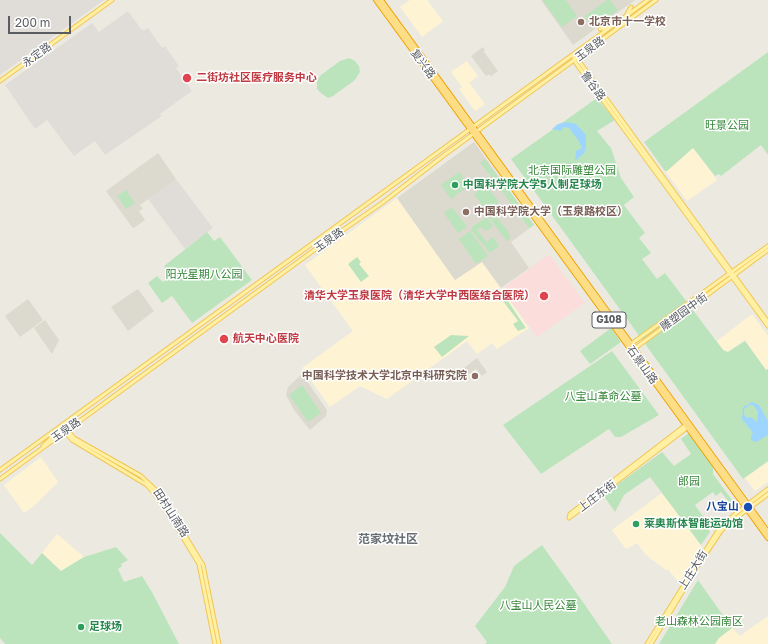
<!DOCTYPE html>
<meta charset="utf-8">
<style>
body{margin:0}
#map{position:relative;width:768px;height:644px;overflow:hidden;background:#eceae0;font-family:"Golos Text",sans-serif}
canvas{display:block}
.scale{position:absolute;left:8px;top:16px;width:63px;height:18px;box-sizing:border-box;border:2px solid #595d62;border-top:0;padding-left:5px;font-size:12px;line-height:14px;white-space:nowrap;color:#595d62;-webkit-text-stroke:3px #fff;paint-order:stroke}
</style>
<div id="map">
<canvas width="768" height="644"></canvas>
<div class="scale">200 m</div>
</div>
<script>
const context = document.querySelector('canvas').getContext('2d');
context.lineJoin = 'round';
function fill(path, color) { context.fillStyle = color; context.fill(path, 'evenodd'); }
const toPath = rows => new Path2D(rows.map(r => 'M' + r).join(''));
function strokePath(path, color, width, dash) { context.strokeStyle = color; context.lineWidth = width; context.lineCap = dash ? 'butt' : 'round'; context.setLineDash(dash || []); context.stroke(path); }
function label(font, color, halo, rows, align = 'center') {
  context.font = font + ' "Golos Text","Noto Sans SC",sans-serif'; context.lineWidth = 3; context.setLineDash([]); context.textBaseline = 'middle'; context.strokeStyle = halo; context.fillStyle = color; for (const [text, x, y, turn = 0] of rows) {
    context.save(); context.translate(x, y); context.rotate((+turn || 0) * Math.PI / 180); context.textAlign = isNaN(turn) ? turn : align; if (halo) context.strokeText(text, 0, 0); context.fillText(text, 0, 0); context.restore();
  }
}
fill(toPath([
 [410,0,427,0,443,21,422,37,400,7],
 [467,61,478,76,469,83,485,104,475,111,459,89,462,87,451,72],
 [693,147,717,180,687,201,665,171],
 [397,198,455,280,482,262,529,328,497,349,492,343,477,354,467,341,387,399,360,386,330,407,302,368,353,331,305,265],
 [752,314,768,336,768,369,766,370,745,340,726,353,717,341],
 [41,457,58,482,35,505,24,513,4,485],
 [768,462,768,482,755,491,745,478],
 [662,493,702,547,679,583,668,569,666,570,646,555,637,543,626,549,612,530],
 [57,534,84,557,61,571,42,553],
 [768,616,768,644,715,644,719,638,732,628,740,636]
]), '#fef4d4');
fill(toPath([
 [0,0,104,0,0,75],
 [128,11,141,29,145,30,148,28,162,48,165,46,179,66,176,68,192,91,160,114,162,116,105,155,95,141,74,156,47,120,35,129,5,85,92,23,99,32],
 [176,179,213,228,185,249,148,199]
]), '#e0ddd8');
fill(toPath([
 [541,0,635,0,573,45],
 [483,47,485,50,484,52,498,71,491,76,489,74,486,76,471,56],
 [474,142,534,225,511,242,529,268,501,288,482,262,455,280,397,198],
 [158,153,176,179,140,205,143,209,139,211,145,220,134,228,132,227,106,191],
 [138,289,154,311,128,331,111,307],
 [28,299,43,320,20,337,5,316],
 [45,320,59,340,52,354,34,328],
 [477,358,487,372,482,376,476,369,469,374,464,368],
 [302,374,327,410,326,416,310,430,294,410,286,395,288,387]
]), '#dcd9cf');
fill(toPath([
 [549,254,585,303,537,337,502,289]
]), '#fbdedb');
fill(toPath([
 [542,0,566,0,577,16,562,27],
 [607,0,610,0,618,10,593,28,585,16],
 [768,52,768,155,761,145,721,176,719,174,715,176,693,148,667,171,665,171,644,142],
 [349,58,355,61,359,66,360,72,355,80,333,96,328,98,322,94,317,89,317,80,321,75,340,61],
 [597,98,615,120,597,131,611,148,621,178,634,197,624,205,645,233,639,238,651,253,642,259,657,279,665,273,723,350,728,352,745,341,766,370,768,369,768,461,743,479,511,159],
 [485,159,502,183,499,186,480,163],
 [459,172,469,186,451,199,441,185],
 [486,185,499,202,486,211,474,194],
 [506,186,534,225,529,228,501,190],
 [126,190,135,203,126,209,117,196],
 [452,207,467,227,458,233,444,213],
 [493,213,508,231,510,238,508,241,505,239,489,217],
 [487,217,493,226,486,231,481,227,477,230,487,242,493,237,499,246,490,253,471,230,472,227],
 [470,231,488,256,476,264,459,239],
 [207,232,214,241,220,237,252,280,192,323,172,296,162,303,148,283,157,276,163,282,171,276,164,266],
 [357,257,361,262,359,264,369,276,361,282,348,264],
 [497,293,500,295,503,294,526,328,518,331,513,324,518,321],
 [611,328,621,342,590,364,580,351],
 [451,335,469,336,442,357,434,347],
 [612,351,659,415,621,437,615,437,609,429,541,474,503,425],
 [302,385,321,413,308,422,289,395],
 [689,433,713,466,713,474,737,507,734,509,721,492,716,496,713,492,695,505,705,519,704,522,710,532,701,545,650,477,624,495,615,512,603,495,662,452,674,466,691,454,681,439],
 [0,533,32,565,42,553,61,571,84,557,116,547,128,560,121,564,122,566,118,569,124,582,142,576,152,592,179,644,5,644,0,638],
 [542,545,585,605,612,644,485,644,487,642,475,626,505,587,514,566],
 [698,580,732,628,719,638,715,644,659,644]
]), '#bce4bc');
fill(toPath([
 [567,122,576,124,586,135,586,147,584,153,575,161,576,151,582,148,578,140,569,128,563,127,561,131,552,129,558,124],
 [752,402,759,405,768,421,768,435,756,442,751,440,751,436,753,433,742,419,743,407],
 [749,405,753,405,758,411,757,422,751,417,747,418,744,415,744,409]
]), '#9ed5ff');
const major = toPath([
 [627,14,631,7],
 [600,29,608,28],
 [574,54,574,60,578,66,768,326],
 [576,57,768,322],
 [0,81,112,0],
 [631,344,768,246],
 [634,349,768,250],
 [687,424,570,514,569,518,688,427],
 [63,425,74,438,141,476,159,493,203,565,219,644],
 [61,426,72,440,147,485,162,503,199,564,215,644],
 [43,446,53,436,52,433],
 [0,470,648,0],
 [0,479,317,248,382,203,443,156,656,0],
 [647,644,719,529,735,514,768,489],
 [651,644,699,564,721,531,732,521,768,494]
]);
const highway = toPath([
 [376,0,768,538],
 [381,0,768,532]
]);
strokePath(major, '#f1c555', 5);
strokePath(highway, '#eda200', 6);
strokePath(major, '#fff0a3', 3);
strokePath(highway, '#fdde87', 4);
for (const [x, y, r, color] of [
 [581,22,4,"#8d6e63"],
 [187,78,5,"#e0444e"],
 [455,185,4,"#2e9e5b"],
 [466,212,4,"#8d6e63"],
 [544,296,5,"#e0444e"],
 [224,339,5,"#e0444e"],
 [475,376,4,"#8d6e63"],
 [748,507,5,"#1a4fb4"],
 [636,524,4,"#2e9e5b"],
 [81,627,4,"#2e9e5b"]
]) { const dot = new Path2D(); dot.arc(x, y, r, 0, 2 * Math.PI); context.fillStyle = color; context.fill(dot); strokePath(dot, '#fff', 1.5); }
for (const [x, y, w] of [
 [609,320,34]
]) { const box = new Path2D(); box.roundRect(x - w / 2, y - 8, w, 16, 3); context.fillStyle = '#fff'; context.fill(box); strokePath(box, '#595d62', 1); }
label('bold 10px', '#595d62', null, [
 ["G108",609,320]
]);
label('bold 11px', '#785e54', '#fff', [
 ["北京市十一学校",589,22],
 ["中国科学院大学（玉泉路校区）",474,212],
 ["中国科学技术大学北京中科研究院",467,376,"right"]
], 'left');
label('11px', '#595d62', '#fff', [
 ["玉泉路",590,49,-36],
 ["永定路",37,55,-36],
 ["复兴路",423,64,54],
 ["鲁谷路",593,86,54],
 ["玉泉路",329,240,-35],
 ["雕塑园中街",684,312,-36],
 ["石景山路",642,365,54],
 ["玉泉路",66,430,-35],
 ["上庄东街",597,496,-37],
 ["田村山南路",171,513,57],
 ["上庄大街",693,570,-58]
]);
label('bold 11px', '#be3a42', '#fff', [
 ["二街坊社区医疗服务中心",196,78],
 ["清华大学玉泉医院（清华大学中西医结合医院）",535,296,"right"],
 ["航天中心医院",233,339]
], 'left');
label('11px', '#358538', '#fff', [
 ["旺景公园",727,126],
 ["北京国际雕塑公园",572,171],
 ["阳光星期八公园",204,275],
 ["八宝山革命公墓",603,397],
 ["郎园",689,482],
 ["八宝山人民公墓",538,606],
 ["老山森林公园南区",699,622]
]);
label('bold 11px', '#27864d', '#fff', [
 ["中国科学院大学5人制足球场",463,185],
 ["莱奥斯体智能运动馆",644,524],
 ["足球场",89,627]
], 'left');
label('bold 11px', '#164399', '#fff', [
 ["八宝山",739,507]
], 'right');
label('bold 12px', '#6a6f74', '#fff', [
 ["范家坟社区",388,539]
]);
</script>
